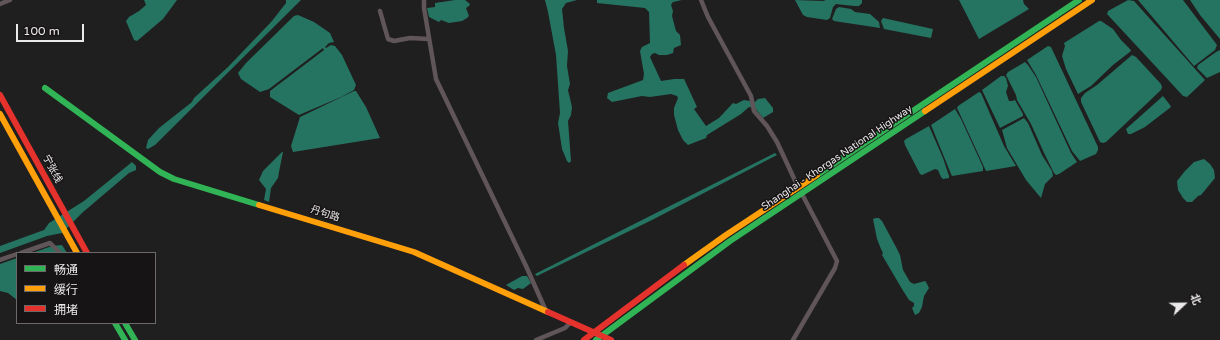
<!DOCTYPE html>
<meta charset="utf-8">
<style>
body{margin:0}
#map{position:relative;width:1220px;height:340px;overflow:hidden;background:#201f1f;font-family:"Varela Round","Noto Sans SC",sans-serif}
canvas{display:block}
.legend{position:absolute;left:16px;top:252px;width:140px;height:72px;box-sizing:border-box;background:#171415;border:1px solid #6c696a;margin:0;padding:5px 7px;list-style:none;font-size:12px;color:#ebe9ea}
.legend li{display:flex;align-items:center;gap:8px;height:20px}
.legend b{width:20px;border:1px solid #6c696a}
.north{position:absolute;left:1164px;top:284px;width:40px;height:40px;-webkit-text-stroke:3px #171415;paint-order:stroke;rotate:68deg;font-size:11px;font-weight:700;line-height:16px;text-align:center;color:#ebe9ea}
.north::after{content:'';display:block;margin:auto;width:14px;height:18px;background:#ebe9ea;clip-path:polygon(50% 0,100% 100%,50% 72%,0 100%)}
.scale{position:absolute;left:16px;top:24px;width:68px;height:18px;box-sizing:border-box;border:2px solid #ebe9ea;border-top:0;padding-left:5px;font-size:12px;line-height:14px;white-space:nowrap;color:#ebe9ea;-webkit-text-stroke:3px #171415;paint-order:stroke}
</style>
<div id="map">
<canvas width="1220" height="340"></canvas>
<ul class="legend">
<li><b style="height:5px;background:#30b455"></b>畅通</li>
<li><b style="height:5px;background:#ff9f0a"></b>缓行</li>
<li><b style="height:5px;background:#e5322d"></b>拥堵</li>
</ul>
<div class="north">北</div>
<div class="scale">100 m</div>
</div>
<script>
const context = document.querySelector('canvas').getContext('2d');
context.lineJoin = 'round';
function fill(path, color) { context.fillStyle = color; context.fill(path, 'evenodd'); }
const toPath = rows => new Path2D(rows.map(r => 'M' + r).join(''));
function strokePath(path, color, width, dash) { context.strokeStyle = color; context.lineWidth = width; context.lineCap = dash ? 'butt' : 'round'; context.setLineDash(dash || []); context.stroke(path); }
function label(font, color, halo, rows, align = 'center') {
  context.font = font + ' "Varela Round","Noto Sans SC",sans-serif'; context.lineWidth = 3; context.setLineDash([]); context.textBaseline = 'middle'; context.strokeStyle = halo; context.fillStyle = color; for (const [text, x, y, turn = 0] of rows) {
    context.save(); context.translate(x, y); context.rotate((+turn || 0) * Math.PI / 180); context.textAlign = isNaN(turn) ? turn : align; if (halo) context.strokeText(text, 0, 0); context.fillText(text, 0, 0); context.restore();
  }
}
fill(toPath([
 [144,0,177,0,163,19,137,41,134,40,126,21,129,17,139,11,146,5],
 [286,0,301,0,155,145,148,149,146,148,148,140,159,128,192,102,194,98,228,67,272,21,286,3],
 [455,0,465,0,470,4,469,6,466,8,469,16,467,18,462,21,449,23,441,20,439,22,429,17,427,8,435,7,435,3],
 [545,0,577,0,566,3,562,9,564,28,568,51,567,66,570,84,568,90,572,107,571,115,568,121,571,161,569,163,567,161,562,149,558,123,560,113,556,55,548,12],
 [597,0,682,0,673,2,671,5,673,11,672,16,676,31,680,35,681,45,674,48,673,53,667,55,659,55,655,53,652,54,650,57,661,81,674,79,684,79,685,81,697,107,694,109,706,126,719,118,733,103,736,104,744,100,755,102,758,99,765,98,773,108,773,112,763,118,755,108,749,107,741,114,707,135,706,138,688,145,683,140,678,130,674,115,674,108,678,98,677,96,671,94,650,97,642,96,612,102,607,98,608,93,643,80,644,74,640,51,642,47,650,43,649,12,645,8,597,3],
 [795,0,823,1,826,0,862,0,862,3,859,6,854,6,836,4,833,7,830,18,827,20,807,17,803,15],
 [959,0,1023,0,1024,4,1029,9,979,39],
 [1128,0,1134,1,1205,80,1187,97,1183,96,1172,84,1107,14,1108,11],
 [1138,0,1183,0,1217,45,1215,50,1194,66],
 [1190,0,1220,0,1220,39,1200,15],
 [839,7,851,9,855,12,870,14,879,22,880,28,834,21,832,19,836,9],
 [298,15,314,22,330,33,334,42,329,43,325,47,326,48,331,45,335,46,342,55,356,85,354,90,341,97,299,115,270,97,270,91,324,50,323,48,269,89,260,92,241,79,238,73,246,63,294,16],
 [883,18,933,29,931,38,884,29,881,21],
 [1099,21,1101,21,1113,29,1121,40,1130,49,1131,51,1113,65,1091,86,1078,94,1066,69,1062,56,1065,46,1064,43],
 [1048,46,1051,47,1098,147,1098,150,1096,154,1080,161,1072,151,1036,75,1027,60],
 [1220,50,1220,72,1207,78,1197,68,1198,65,1216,52],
 [1132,55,1136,57,1161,84,1162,87,1161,90,1106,142,1103,143,1100,142,1081,102,1081,98,1085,93,1097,85],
 [1025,62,1028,65,1036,77,1071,153,1077,162,1059,174,1056,175,1054,173,1045,155,1031,124,1017,100,1016,95,1006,75,1008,72],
 [1001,76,1004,76,1006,78,1008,86,1006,92,1009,101,1012,101,1015,100,1023,114,1023,116,1000,128,982,90],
 [354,91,356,91,366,107,380,138,293,152,291,146,300,117],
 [979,92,981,93,1004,146,1016,166,986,171,957,108,958,106],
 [1163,96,1170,105,1171,107,1145,127,1131,134,1128,134,1126,129],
 [955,109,961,119,983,167,983,171,952,176,951,174,931,125],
 [1024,118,1028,123,1042,155,1052,171,1053,176,1045,184,1041,198,1026,180,1007,148,1002,130],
 [929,126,943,158,949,176,949,178,943,179,941,177,938,170,935,169,922,175,920,174,905,145,904,141,906,139],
 [282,152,283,152,279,172,278,178,271,188,269,202,264,200,266,189,259,180,263,171],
 [775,153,777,155,652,220,541,274,537,276,535,274],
 [1204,159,1210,164,1214,170,1215,178,1201,195,1198,196,1192,202,1187,202,1183,198,1178,190,1177,181,1185,171,1194,162],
 [132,162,136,166,136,170,129,173,82,213,62,233,47,236,0,253,0,246,44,230,49,223,84,201],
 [876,218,879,218,882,221,896,247,900,255,903,270,910,282,914,284,925,281,926,282,929,288,924,296,922,307,919,313,915,315,912,308,914,306,914,303,909,300,902,289,882,255,883,253,881,249,877,239,873,219],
 [62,245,67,253,32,253,52,246],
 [17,258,17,300,8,293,0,291,0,264],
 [522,276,527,276,531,283,523,289,518,288,514,290,506,285]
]), '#257361');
strokePath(toPath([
 [424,0,424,8,436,79,526,266,546,311],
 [701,0,708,17,751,96,754,111,767,126,777,142,798,187],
 [0,4,10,0],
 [380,11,388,39,394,41,410,38,429,39],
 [21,253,50,243,60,253],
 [0,260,17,254],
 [536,340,565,328,571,322],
 [793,340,835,268,837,261,802,194]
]), '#605558', 4.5);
strokePath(toPath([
 [45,88,160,172,174,179,259,205],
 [817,175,1079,0],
 [115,323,125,340],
 [125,323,135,340],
 [596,340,730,241,925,111]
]), '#30b455', 6);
strokePath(toPath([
 [925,111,1092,0],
 [0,114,77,253],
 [259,205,414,252,548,312],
 [684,265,726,235,817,175]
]), '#ff9f0a', 6);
strokePath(toPath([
 [0,95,87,253],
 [548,312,611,340],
 [584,340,684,265]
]), '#e5322d', 6);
label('10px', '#ebe9ea', '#171415', [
 ["Shanghai - Khorgas National Highway",837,158,-34],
 ["宁张线",52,169,62],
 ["丹句路",325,214,17]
]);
</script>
